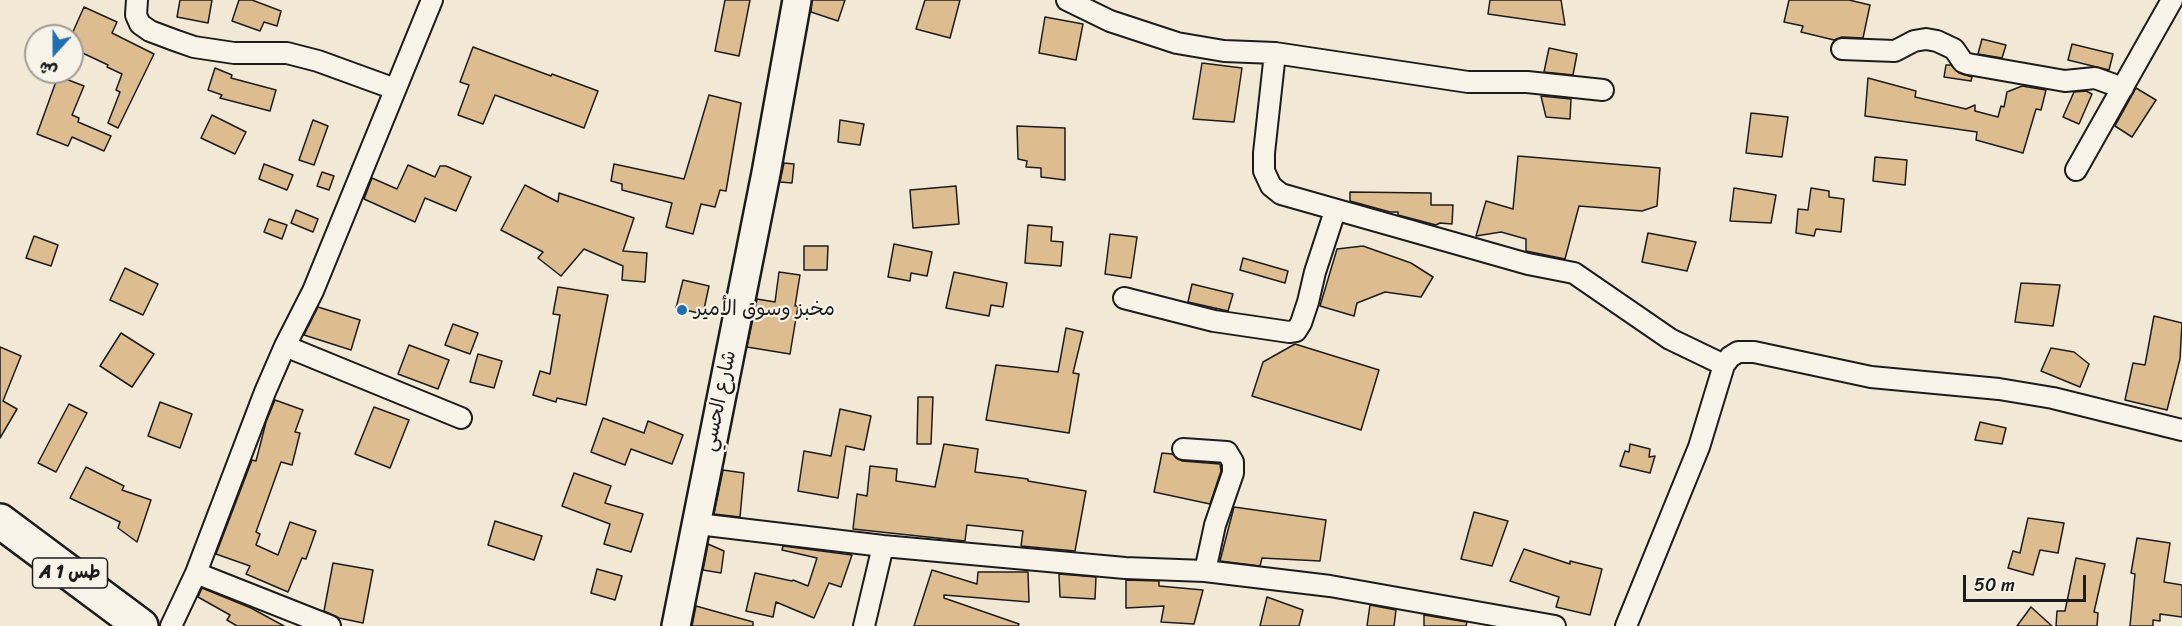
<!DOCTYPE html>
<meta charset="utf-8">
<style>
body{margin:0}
#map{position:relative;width:2182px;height:626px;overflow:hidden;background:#f2e8d6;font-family:Sriracha,"Playpen Sans Arabic",sans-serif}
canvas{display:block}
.north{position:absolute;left:24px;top:24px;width:60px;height:60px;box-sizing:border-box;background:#f7f3e8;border:2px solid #9f9d96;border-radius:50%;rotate:201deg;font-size:16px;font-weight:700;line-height:24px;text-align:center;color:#1c1c1c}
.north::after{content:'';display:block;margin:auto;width:21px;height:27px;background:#1f6fb2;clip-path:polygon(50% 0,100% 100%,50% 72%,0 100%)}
.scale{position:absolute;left:1963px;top:575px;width:123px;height:27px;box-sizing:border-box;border:3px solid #1c1c1c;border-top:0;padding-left:8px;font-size:18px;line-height:21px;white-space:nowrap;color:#1c1c1c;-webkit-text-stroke:4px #f7f3e8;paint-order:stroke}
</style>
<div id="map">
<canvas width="2182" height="626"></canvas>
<div class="north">ش</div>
<div class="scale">50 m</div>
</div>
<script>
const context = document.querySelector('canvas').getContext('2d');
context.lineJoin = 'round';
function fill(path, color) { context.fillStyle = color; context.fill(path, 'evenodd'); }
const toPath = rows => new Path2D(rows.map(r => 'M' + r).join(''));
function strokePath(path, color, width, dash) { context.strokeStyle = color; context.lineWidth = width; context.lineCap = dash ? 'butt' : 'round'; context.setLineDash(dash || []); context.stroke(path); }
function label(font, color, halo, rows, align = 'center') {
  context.font = font + ' Sriracha,"Playpen Sans Arabic",sans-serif'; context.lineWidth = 4.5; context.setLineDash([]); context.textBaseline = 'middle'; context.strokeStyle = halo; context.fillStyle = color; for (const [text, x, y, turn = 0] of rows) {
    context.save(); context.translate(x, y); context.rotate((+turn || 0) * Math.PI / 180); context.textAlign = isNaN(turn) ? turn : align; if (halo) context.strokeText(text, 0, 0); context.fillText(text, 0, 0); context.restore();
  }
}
const building = toPath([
 [180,0,212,0,208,23,177,17,180,0],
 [239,0,252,0,281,11,277,26,264,22,260,31,232,21,239,0],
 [725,0,750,0,739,56,715,51,725,0],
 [812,0,845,0,838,21,811,12,812,0],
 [925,0,960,0,950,38,916,29,925,0],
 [1490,0,1561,0,1565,25,1488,14,1490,0],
 [1789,0,1849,0,1870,5,1863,38,1842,37,1834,40,1801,32,1803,26,1784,22,1789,0],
 [84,7,117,22,112,33,154,54,118,128,108,123,120,92,116,90,122,74,107,67,108,65,72,48,72,34,84,7],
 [1045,17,1083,24,1076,60,1039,53,1045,17],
 [1982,39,2006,45,2002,58,1978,54,1982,39],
 [2072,44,2113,54,2109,70,2068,60,2072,44],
 [473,47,551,76,552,74,598,91,584,128,495,95,483,124,458,115,469,85,460,82,473,47],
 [1549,48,1577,54,1573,75,1544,72,1549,48],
 [1202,63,1242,68,1234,122,1193,119,1202,63],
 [1946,65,1951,65,1959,73,1972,77,1971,81,1944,77,1946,65],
 [215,68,232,75,231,78,276,90,270,111,220,98,222,95,208,90,215,68],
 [58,76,84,86,72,115,79,118,78,122,111,136,104,151,72,137,68,146,37,134,58,76],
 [1868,78,1916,91,1915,97,1966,109,1975,105,1975,111,1998,117,2001,106,2004,107,2007,92,2022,86,2046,90,2041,110,2036,109,2023,153,1976,140,1977,132,1865,116,1868,78],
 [2136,88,2156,100,2132,137,2115,126,2136,88],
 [2086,91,2092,94,2079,124,2063,117,2074,92,2086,91],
 [709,95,741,103,726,191,720,190,715,207,701,204,693,234,666,227,672,203,622,190,622,184,611,181,614,164,684,179,709,95],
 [1541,96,1571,99,1570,119,1546,117,1541,96],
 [1751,113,1788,117,1782,157,1746,153,1751,113],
 [212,115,246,132,235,154,201,138,212,115],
 [313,120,328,126,314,165,299,160,313,120],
 [840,120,864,124,860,145,838,142,840,120],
 [1017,126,1065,128,1065,180,1041,177,1041,168,1026,167,1027,161,1018,159,1017,126],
 [1518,156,1660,168,1657,206,1642,211,1579,206,1565,259,1526,251,1526,239,1501,232,1476,236,1486,201,1513,209,1518,156],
 [1875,157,1907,160,1905,185,1873,181,1875,157],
 [784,163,794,164,792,183,780,182,784,163],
 [264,164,293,175,287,190,259,179,264,164],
 [408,165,435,177,440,166,446,166,471,177,456,211,425,198,415,222,364,199,372,178,397,189,408,165],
 [322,172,334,176,329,190,317,186,322,172],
 [525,185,558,202,559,193,634,218,623,251,647,253,645,282,622,280,623,266,584,249,561,276,538,258,543,252,501,230,525,185],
 [956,186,959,224,913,228,910,190,956,186],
 [1734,188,1776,195,1771,223,1730,221,1734,188],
 [1811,188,1829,191,1829,197,1844,199,1841,232,1816,229,1814,236,1796,233,1798,209,1808,210,1811,188],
 [1350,192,1431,193,1431,205,1453,205,1452,224,1440,223,1436,225,1398,215,1398,212,1390,212,1350,201,1350,192],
 [296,210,318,219,313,232,291,223,296,210],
 [269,219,287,225,282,239,264,232,269,219],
 [1028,225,1052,227,1051,241,1063,242,1061,266,1025,263,1028,225],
 [1648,233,1696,242,1687,271,1642,262,1648,233],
 [1110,234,1137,237,1131,278,1105,274,1110,234],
 [34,236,58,245,51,266,26,258,34,236],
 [894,244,932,252,927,276,911,273,910,281,888,277,894,244],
 [804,246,828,246,827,270,804,270,804,246],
 [1363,246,1411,263,1433,277,1421,297,1385,292,1357,303,1354,316,1320,306,1337,249,1363,246],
 [1243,258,1288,271,1285,283,1240,270,1243,258],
 [125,268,158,284,143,315,110,300,125,268],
 [779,272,800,275,795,306,798,306,790,354,747,347,757,299,775,302,779,272],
 [954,272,1007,283,1003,307,991,305,989,316,946,308,954,272],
 [683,280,709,286,703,314,676,308,683,280],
 [2021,283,2060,285,2053,326,2015,322,2021,283],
 [1192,284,1233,294,1228,311,1188,302,1192,284],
 [558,287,608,295,586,405,557,398,556,402,533,395,540,371,550,374,560,315,553,314,558,287],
 [318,307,360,320,351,350,304,335,318,307],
 [2154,316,2182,323,2180,359,2167,410,2125,400,2133,363,2145,365,2154,316],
 [453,324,478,333,470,354,445,345,453,324],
 [1066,328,1083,332,1073,373,1079,374,1069,433,986,420,996,365,1058,372,1066,328],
 [121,333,154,354,132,387,100,366,121,333],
 [1295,344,1379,370,1361,430,1252,396,1263,362,1295,344],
 [409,345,449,360,438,389,398,374,409,345],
 [0,347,21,356,3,401,17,409,0,438,0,347],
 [2051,348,2074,352,2089,364,2080,387,2041,371,2051,348],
 [478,354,502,361,494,388,470,382,478,354],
 [918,397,933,397,931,444,917,444,918,397],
 [275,400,303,410,295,432,300,433,292,465,281,462,256,532,260,534,256,545,278,555,290,522,316,531,306,559,302,558,288,592,246,574,250,566,216,554,252,460,256,461,266,422,275,400],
 [160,402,192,414,180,448,148,436,160,402],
 [69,404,87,413,56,472,38,463,69,404],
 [374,407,409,420,390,468,355,454,374,407],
 [840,409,871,416,864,450,846,446,838,498,798,491,804,451,831,456,840,409],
 [603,418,644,433,648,421,683,435,672,464,631,449,625,465,591,452,603,418],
 [1980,422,2006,428,2002,444,1975,440,1980,422],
 [944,444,978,449,975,472,1028,479,1028,481,1086,491,1075,551,1021,546,1023,531,967,525,965,541,853,529,857,494,867,496,870,466,897,469,896,481,935,487,944,444],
 [1630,444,1650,449,1649,457,1655,456,1650,473,1620,466,1625,451,1629,452,1630,444],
 [1162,453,1172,454,1182,461,1220,464,1221,471,1210,504,1154,492,1162,453],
 [86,467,124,486,122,490,151,500,137,542,118,528,120,522,70,498,86,467],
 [723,470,744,473,740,517,714,514,723,470],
 [574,473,611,486,605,503,643,514,631,552,604,544,610,524,562,506,574,473],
 [1234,507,1326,520,1320,561,1262,558,1260,566,1220,561,1234,507],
 [1474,512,1508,521,1492,566,1461,559,1474,512],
 [2028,518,2064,523,2058,553,2040,550,2033,575,2008,568,2013,551,2020,553,2028,518],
 [495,521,542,536,534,560,488,545,495,521],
 [2137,538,2170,543,2164,582,2182,585,2182,617,2160,614,2160,621,2153,620,2153,626,2130,626,2135,574,2131,573,2137,538],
 [708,544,724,551,721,573,703,570,708,544],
 [783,546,852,555,841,587,829,583,814,618,776,602,773,617,746,611,755,573,792,581,793,580,808,586,817,558,782,550,783,546],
 [1524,549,1570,564,1570,561,1602,569,1590,615,1556,607,1559,597,1510,581,1524,549],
 [2076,558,2105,564,2094,612,2098,613,2097,626,2056,626,2057,611,2065,611,2076,558],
 [333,563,373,570,363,623,339,618,324,611,333,563],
 [597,569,622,576,615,600,591,593,597,569],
 [932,570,977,584,978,572,1028,572,1029,602,944,595,944,598,1019,624,1018,626,914,626,932,570],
 [1059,574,1096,577,1095,599,1060,597,1059,574],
 [1126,580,1159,581,1159,586,1203,590,1194,624,1161,622,1164,606,1126,608,1126,580],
 [202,588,251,608,284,626,237,626,227,620,230,615,198,597,202,588],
 [1267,597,1303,610,1299,626,1260,626,1267,597],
 [1370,605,1396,610,1394,626,1367,626,1370,605],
 [696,606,753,622,753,626,692,626,696,606],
 [2031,607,2052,626,2017,626,2031,607],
 [1424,615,1467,622,1466,626,1424,626,1424,615]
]);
fill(building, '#ddbd90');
strokePath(building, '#1c1c1c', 1.5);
const street = toPath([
 [137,0,136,15,140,24,150,31,174,40,194,47,234,53,287,53,318,61,395,89],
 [1067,0,1110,21,1177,43,1224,51,1275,53,1468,82,1527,82,1603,90],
 [1842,49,1895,51,1914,41,1926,39,1937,41,1954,49,1963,62,1968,64,2065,81,2095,78,2123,88],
 [1275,53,1264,153,1264,171,1271,186,1281,194,1528,264,1574,273,1670,339,1724,365],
 [2076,170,2172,0],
 [1124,298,1214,321,1289,332,1296,331,1301,323,1308,302,1315,272,1335,211],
 [285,346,461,418],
 [1183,449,1227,452,1233,462,1233,473,1215,525,1205,571],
 [698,524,883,546,1125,568,1205,571,1330,586,1555,626],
 [196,573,330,626],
 [171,626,196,573,265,392,285,346,313,291,432,0],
 [864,626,883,546],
 [1626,626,1699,447,1724,365,1730,357,1738,352,1754,352,1871,377,1999,389,2053,398,2182,430]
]);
const secondary = toPath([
 [676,626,766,173,797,0]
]);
const highway = toPath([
 [0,521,141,626]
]);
strokePath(street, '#1c1c1c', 24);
strokePath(secondary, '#1c1c1c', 32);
strokePath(highway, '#1c1c1c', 38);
strokePath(street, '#f7f3e8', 20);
strokePath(secondary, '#f7f3e8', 27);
strokePath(highway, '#f7f3e8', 33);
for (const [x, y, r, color] of [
 [682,310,6,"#1f6fb2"]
]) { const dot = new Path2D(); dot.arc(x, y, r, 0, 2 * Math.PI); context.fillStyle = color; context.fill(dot); strokePath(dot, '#f7f3e8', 2); }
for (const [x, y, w] of [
 [70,573,75]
]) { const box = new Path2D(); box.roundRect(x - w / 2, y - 15, w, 30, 4.5); context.fillStyle = '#f7f3e8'; context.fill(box); strokePath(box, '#1c1c1c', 1.5); }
label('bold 18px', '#1c1c1c', null, [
 ["A 1 طس",70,573]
]);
label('20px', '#1c1c1c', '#f7f3e8', [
 ["مخبز وسوق الأمير",694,310]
], 'left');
label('20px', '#1c1c1c', '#f7f3e8', [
 ["شارع الحسي",720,401,-78]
]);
</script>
